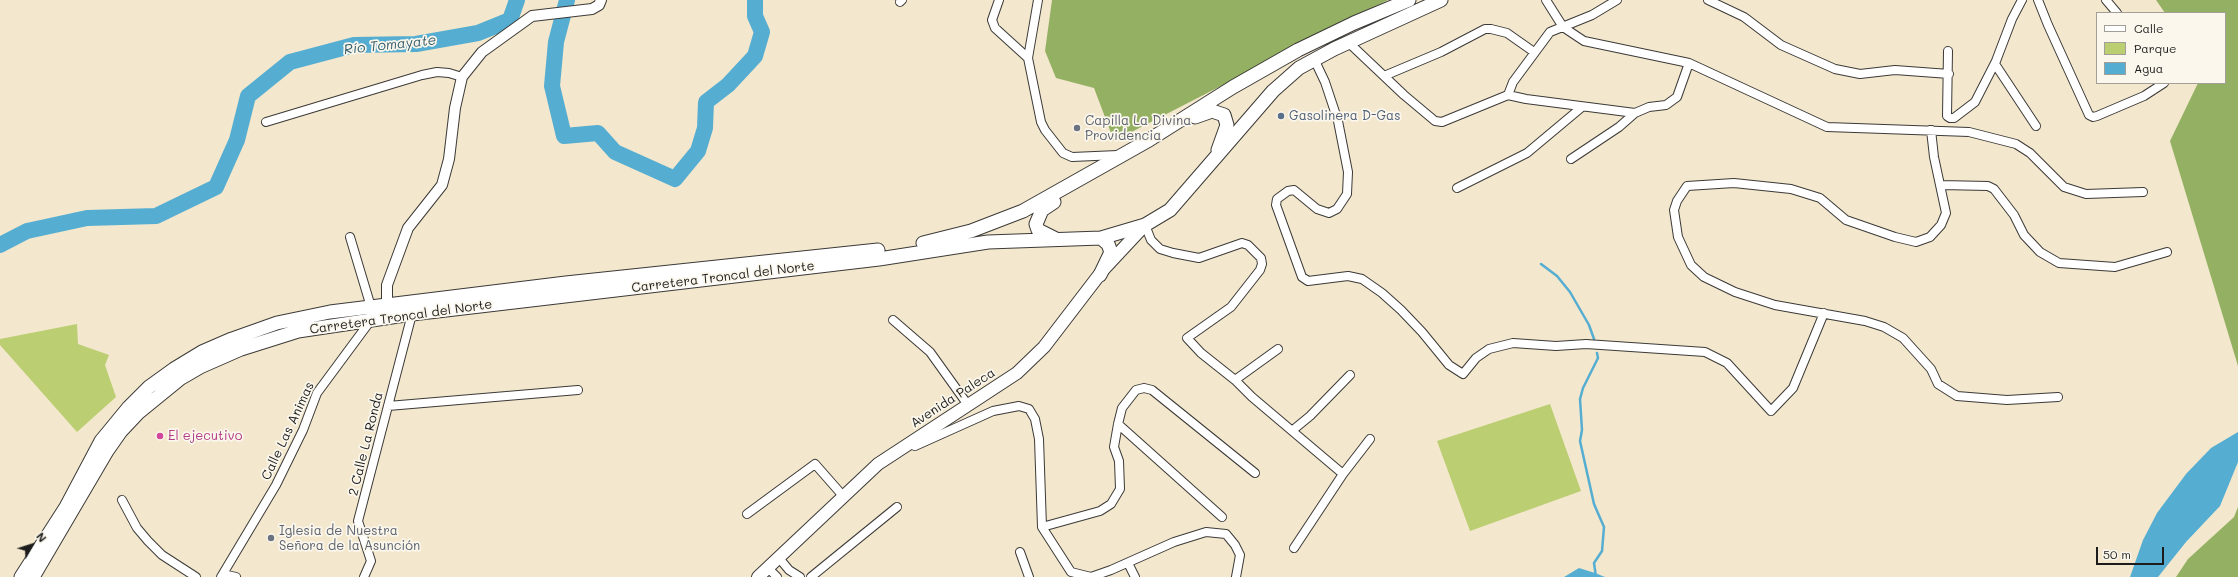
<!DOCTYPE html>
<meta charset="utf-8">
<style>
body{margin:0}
#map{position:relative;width:2238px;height:577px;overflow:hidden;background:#f3e7cd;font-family:Mali,sans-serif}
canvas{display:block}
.legend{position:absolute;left:2096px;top:12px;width:130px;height:72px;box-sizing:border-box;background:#fbf7ec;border:1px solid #a29f99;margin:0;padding:5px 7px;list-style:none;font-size:12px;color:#1c1c1c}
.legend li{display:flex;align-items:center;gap:8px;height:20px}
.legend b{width:20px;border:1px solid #a29f99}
.north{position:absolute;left:12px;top:525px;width:40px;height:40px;-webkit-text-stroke:3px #fbf7ec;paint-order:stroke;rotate:51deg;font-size:11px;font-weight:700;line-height:16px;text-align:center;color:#1c1c1c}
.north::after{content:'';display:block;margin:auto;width:14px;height:18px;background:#1c1c1c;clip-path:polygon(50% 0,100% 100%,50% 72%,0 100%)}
.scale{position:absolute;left:2096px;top:547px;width:68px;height:18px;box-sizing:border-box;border:2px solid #1c1c1c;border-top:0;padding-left:5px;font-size:12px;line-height:14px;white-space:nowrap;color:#1c1c1c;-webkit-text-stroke:3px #fbf7ec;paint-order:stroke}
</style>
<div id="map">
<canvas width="2238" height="577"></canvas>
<ul class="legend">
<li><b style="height:5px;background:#fff"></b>Calle</li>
<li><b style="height:11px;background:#bbce71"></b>Parque</li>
<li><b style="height:11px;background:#55aed2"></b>Agua</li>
</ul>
<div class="north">N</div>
<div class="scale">50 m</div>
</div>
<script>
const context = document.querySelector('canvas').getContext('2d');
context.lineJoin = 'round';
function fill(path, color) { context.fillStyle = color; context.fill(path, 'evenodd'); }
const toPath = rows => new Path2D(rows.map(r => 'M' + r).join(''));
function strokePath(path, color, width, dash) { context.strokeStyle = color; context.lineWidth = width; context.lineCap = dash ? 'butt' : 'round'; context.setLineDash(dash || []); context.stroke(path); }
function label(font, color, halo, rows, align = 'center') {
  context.font = font + ' Mali,sans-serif'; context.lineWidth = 3.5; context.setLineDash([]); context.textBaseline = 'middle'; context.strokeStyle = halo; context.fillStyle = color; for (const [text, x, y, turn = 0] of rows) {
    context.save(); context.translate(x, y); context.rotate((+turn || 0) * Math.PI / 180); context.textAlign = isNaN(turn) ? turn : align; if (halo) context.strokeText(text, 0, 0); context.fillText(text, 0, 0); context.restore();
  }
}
fill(toPath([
 [77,324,78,344,109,355,105,365,116,397,77,432,0,345,0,339],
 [1550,404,1581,491,1470,531,1437,441]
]), '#bbce71');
fill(toPath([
 [1052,0,1388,0,1114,141,1094,88,1056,78,1045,51],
 [2156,0,2238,0,2238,366,2170,141,2198,83,2225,83,2225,13,2165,13],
 [2238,507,2238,577,2176,577,2188,559,2234,517]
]), '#94b163');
fill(toPath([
 [2238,432,2238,462,2220,506,2186,542,2158,577,2130,577,2143,540,2157,513,2186,474,2211,448],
 [1579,568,1595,573,1605,577,1564,577]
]), '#55aed2');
strokePath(toPath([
 [1541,264,1557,276,1570,292,1589,325,1594,339],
 [1596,577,1594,563,1602,551,1604,527,1594,504,1580,441,1582,430,1580,399,1583,388,1598,358,1597,353]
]), '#55aed2', 2.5);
strokePath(toPath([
 [567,0,556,42,552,86,564,136,598,133,615,152,675,179,698,151,705,128,706,102,728,85,755,56,762,32,755,16,755,0],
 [0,245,27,231,87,218,156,216,216,187,237,140,248,96,290,62,354,45,416,44,478,33,510,20,517,0]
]), '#55aed2', 16);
const minor = toPath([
 [999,0,992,20,995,28,1028,58],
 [1038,0,1028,58,1041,122,1045,130,1063,153,1072,157,1118,155],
 [1546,0,1563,27,1584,41,1689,63,1827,127,1969,132,2016,144,2030,153,2064,187,2086,194,2143,192],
 [1708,0,1744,17,1781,45,1835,69,1860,74,1895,70,1949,74],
 [2038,0,2048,25,2089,115,2093,117,2097,116,2144,96,2164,83],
 [2106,0,2117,13],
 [900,2,902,0],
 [1348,42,1404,95,1435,121,1442,122,1508,95,1513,82,1550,32,1592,15,1617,0],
 [1948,51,1947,116,1950,118,1954,118,1975,102,1996,61,2012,19,2022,0],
 [1315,61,1325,82,1338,121,1348,172,1347,194,1337,209,1329,213,1317,209,1294,190,1288,191,1277,199,1276,205,1302,277,1308,281,1348,276,1362,279,1382,293,1401,310,1422,332,1449,365,1463,374,1476,358,1489,349,1513,343,1556,346,1586,344,1705,352,1727,363,1771,411,1793,388,1824,313],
 [1995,64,2036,126],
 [1384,76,1441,52,1485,29,1491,29,1507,33,1534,52],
 [1508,95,1526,99,1635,113,1649,107,1666,105,1677,97,1689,63],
 [266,122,422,75,437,72,449,73,462,77],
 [1931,130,1934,157,1946,213,1941,225,1930,237,1916,242,1895,237,1846,220,1820,198,1791,189,1734,183,1687,186,1677,201,1674,210,1678,237,1691,265,1704,277,1735,292,1775,305,1865,321,1884,327,1903,338,1931,369,1938,384,1957,396,2007,400,2058,397],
 [1571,159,1619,127,1635,113],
 [1941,185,1988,186,1994,189,2014,215,2024,235,2040,252,2059,263,2115,267,2167,252],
 [1457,188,1527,153,1582,107],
 [1145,225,1151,240,1160,249,1173,253,1199,258,1242,243,1248,245,1261,258,1262,264,1260,270,1231,307,1187,338,1201,353,1235,380,1252,397,1343,474,1294,548],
 [350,237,371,307],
 [893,320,930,352,968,405],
 [1235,380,1278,349],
 [388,406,578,390],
 [1118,424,1222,517],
 [1293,430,1310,416,1350,375],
 [915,446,993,411,1019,406,1029,409,1035,419,1039,439,1042,527,1071,572,1091,577,1111,570,1174,542,1206,532,1226,534,1235,545,1240,555,1236,577],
 [1343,474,1370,439],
 [122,500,137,528,148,541,162,555,196,577],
 [747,514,815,464,844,497],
 [1042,527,1100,511,1111,504,1120,489,1119,461,1114,447,1118,424,1122,408,1136,390,1144,388,1152,390,1255,473],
 [1020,552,1029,577],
 [779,558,789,570,800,577],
 [1128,563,1135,577],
 [768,568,777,577],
 [223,574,236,577],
 [221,577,276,485,303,430,317,393,371,320],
 [364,577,371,561,358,521,412,314],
 [811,577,897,507]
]);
const tertiary = toPath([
 [387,306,387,285,408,228,442,185,449,159,455,108,462,77,482,52,532,16,592,9,599,5,601,0]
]);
const secondary = toPath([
 [758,577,878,464,1017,373,1044,347,1103,270,1145,225]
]);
const primary = toPath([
 [1195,117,1212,111,1224,115,1227,125,1218,150],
 [1054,202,1042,210,1036,224,1038,230,1056,239],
 [923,243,971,231,1023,211,1149,140,1233,87,1298,50,1354,23,1409,0],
 [1100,275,1111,252,1108,244,1101,238],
 [21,577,66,507,101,441,129,407,149,387,174,369,202,352,232,339,277,323,330,312,566,283,878,250],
 [33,577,107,451,121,431,138,413,181,378,200,367,241,349,298,331,412,314,879,259,988,242,1101,238,1145,225,1170,210,1273,91,1299,68,1334,49,1441,0]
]);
strokePath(minor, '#3c3a37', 10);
strokePath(tertiary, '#3c3a37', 12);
strokePath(secondary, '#3c3a37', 14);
strokePath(primary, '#3c3a37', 15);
strokePath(minor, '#fff', 8);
strokePath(tertiary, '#fff', 10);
strokePath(secondary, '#fff', 12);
strokePath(primary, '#fff', 13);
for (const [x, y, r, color] of [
 [1281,116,4,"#5c6f8a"],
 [1077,128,4,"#6b7280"],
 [160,436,4,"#d1479c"],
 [271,538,4,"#6b7280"]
]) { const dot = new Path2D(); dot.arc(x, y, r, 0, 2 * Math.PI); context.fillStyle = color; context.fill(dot); strokePath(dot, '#fbf7ec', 1.5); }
label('13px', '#4e5e75', '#fbf7ec', [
 ["Gasolinera D-Gas",1289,116]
], 'left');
label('13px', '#5b616d', '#fbf7ec', [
 ["Capilla La Divina",1085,121],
 ["Providencia",1085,136],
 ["Iglesia de Nuestra",279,531],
 ["Señora de la Asunción",279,546]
], 'left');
label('13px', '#1c1c1c', '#fbf7ec', [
 ["Carretera Troncal del Norte",723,277,-7],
 ["Carretera Troncal del Norte",401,317,-8],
 ["Avenida Paleca",953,398,-33],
 ["Calle Las Animas",288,431,-65],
 ["2 Calle La Ronda",366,444,-76]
]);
label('13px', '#b23c85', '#fbf7ec', [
 ["El ejecutivo",168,436]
], 'left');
label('italic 14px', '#365e6e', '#fbf7ec', [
 ["Río Tomayate",390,45,-6]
]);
</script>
